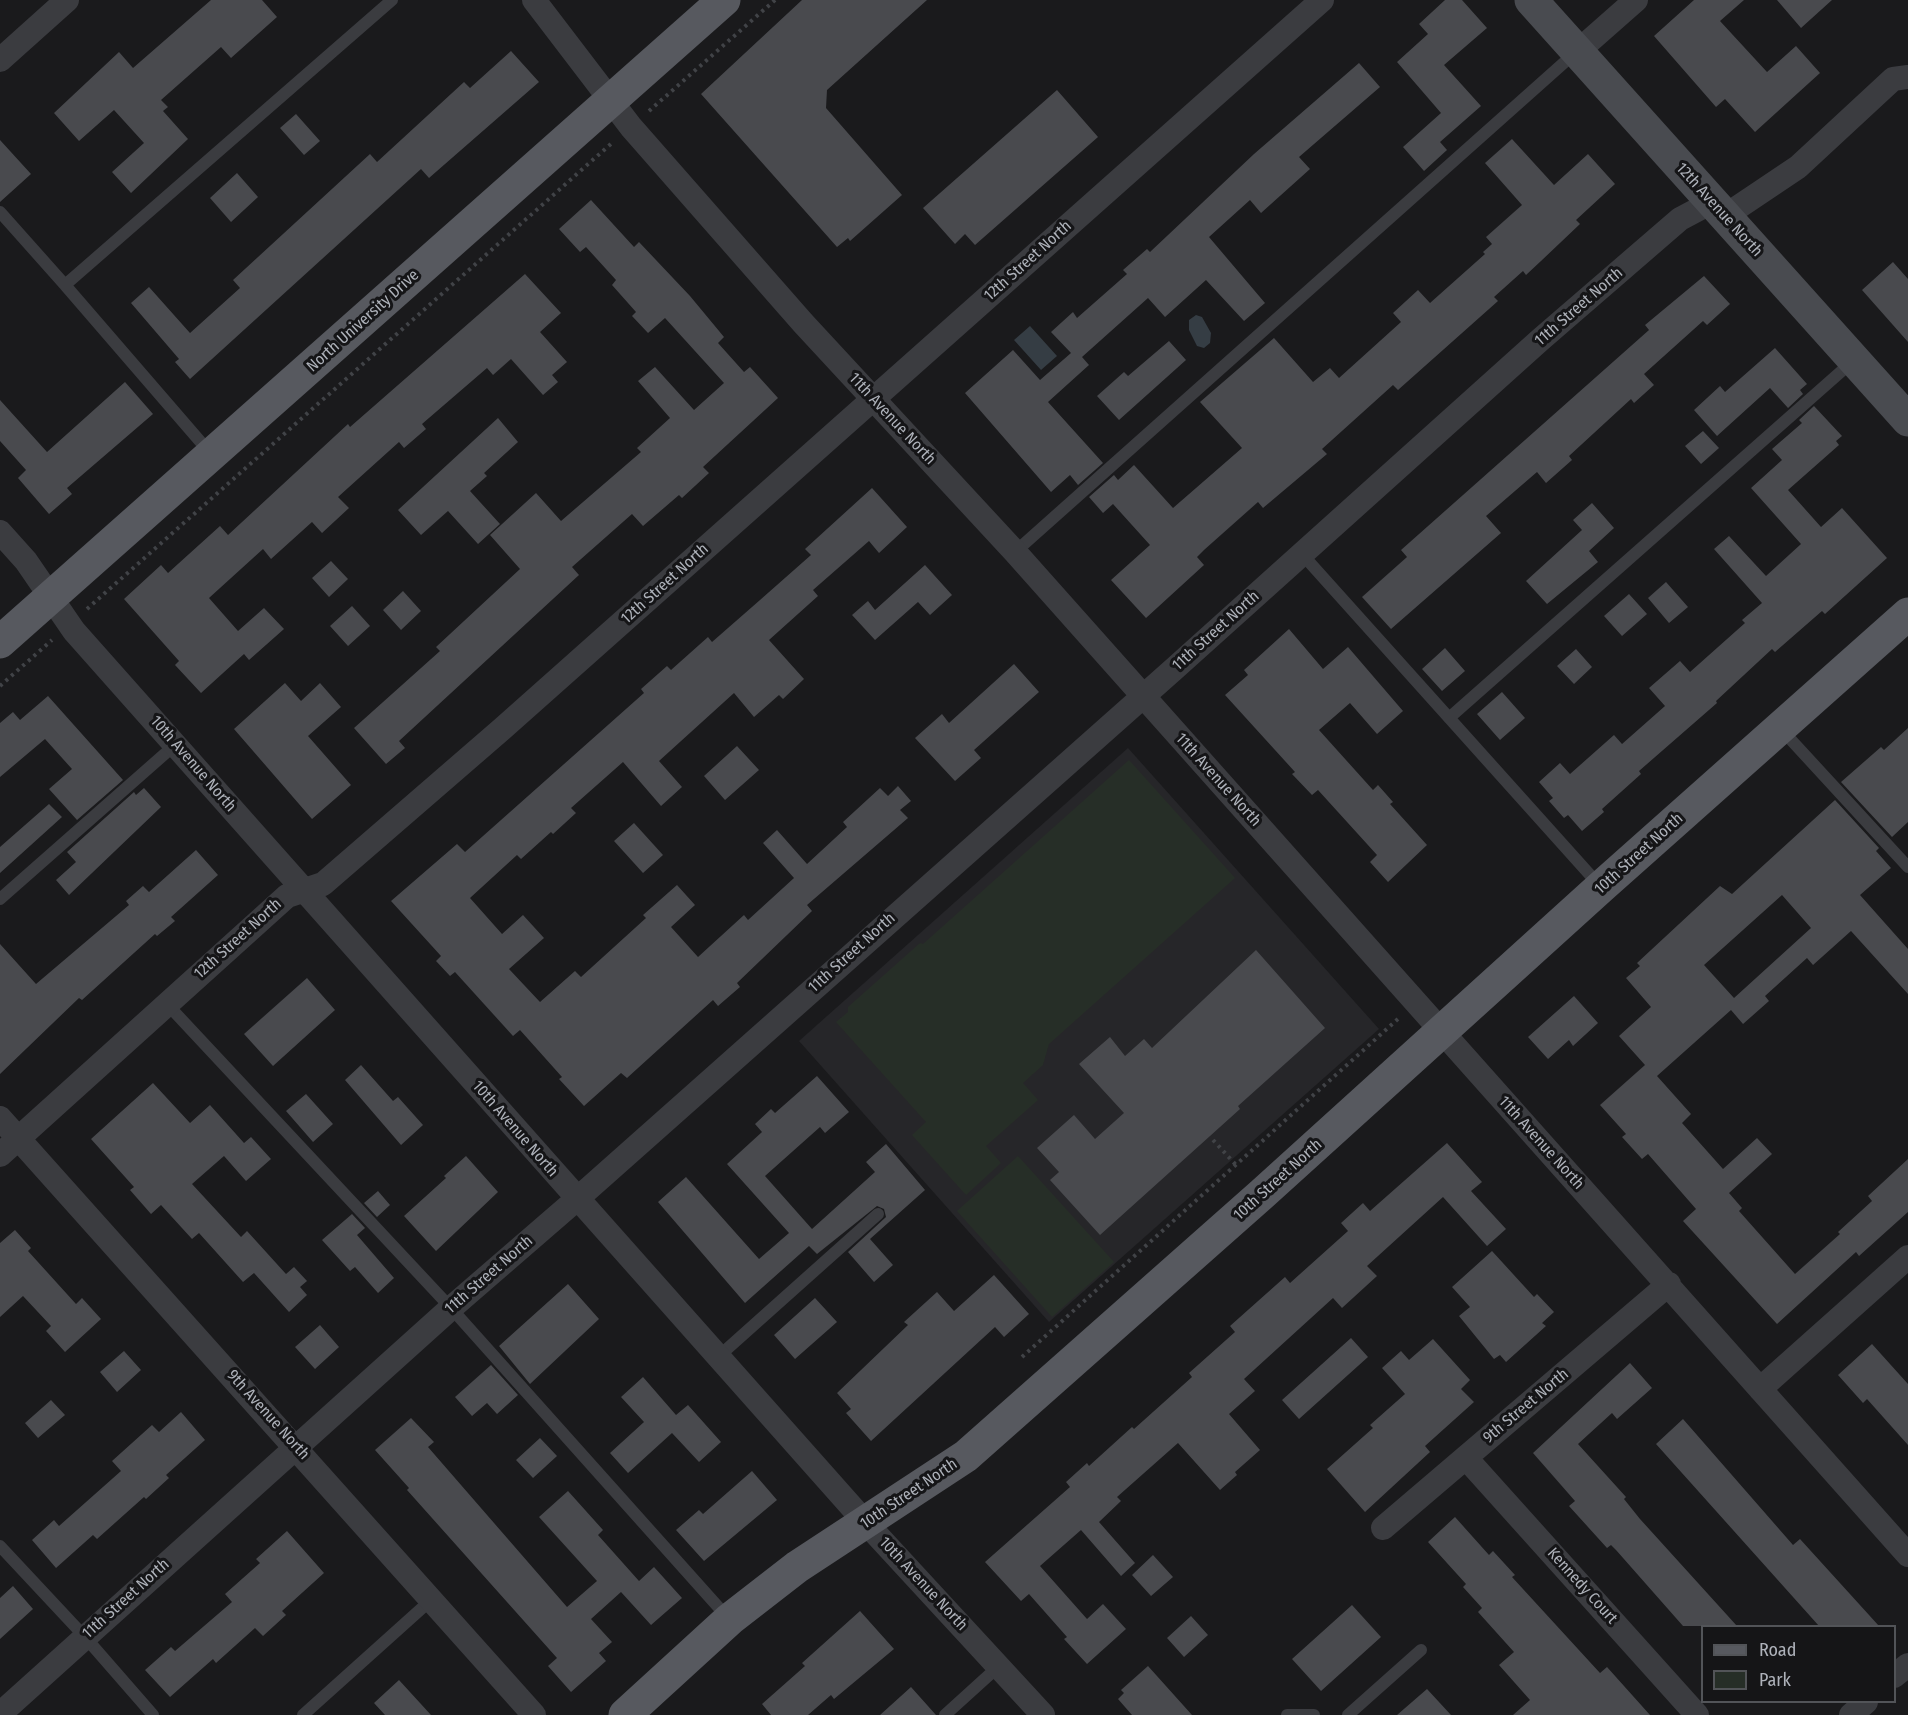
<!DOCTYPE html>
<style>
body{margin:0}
#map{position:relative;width:1908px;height:1715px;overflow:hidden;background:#1a1a1c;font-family:"Fira Sans Condensed",sans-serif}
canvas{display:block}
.legend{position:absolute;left:1701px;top:1625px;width:195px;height:78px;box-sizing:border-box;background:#151517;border:2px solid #525458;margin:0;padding:8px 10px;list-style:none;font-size:18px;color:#aeb2ba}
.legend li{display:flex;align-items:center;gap:12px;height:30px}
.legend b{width:30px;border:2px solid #525458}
</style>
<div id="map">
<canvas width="1908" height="1715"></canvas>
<ul class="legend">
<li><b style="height:8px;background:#57595f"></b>Road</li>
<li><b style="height:16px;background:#262e27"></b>Park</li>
</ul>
</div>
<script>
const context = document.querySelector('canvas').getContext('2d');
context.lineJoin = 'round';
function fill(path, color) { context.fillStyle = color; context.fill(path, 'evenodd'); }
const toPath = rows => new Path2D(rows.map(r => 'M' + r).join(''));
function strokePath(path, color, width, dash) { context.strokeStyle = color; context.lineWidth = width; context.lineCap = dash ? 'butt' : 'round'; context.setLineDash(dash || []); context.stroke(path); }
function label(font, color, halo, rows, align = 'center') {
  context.font = font + ' "Fira Sans Condensed",sans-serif'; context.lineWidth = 6; context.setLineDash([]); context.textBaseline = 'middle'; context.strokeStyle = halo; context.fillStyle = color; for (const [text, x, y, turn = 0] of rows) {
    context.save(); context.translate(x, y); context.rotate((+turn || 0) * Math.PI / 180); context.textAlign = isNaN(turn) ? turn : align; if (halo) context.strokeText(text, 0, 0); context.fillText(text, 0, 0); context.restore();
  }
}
fill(toPath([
 [1128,748,1379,1029,1049,1322,799,1041]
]), '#262629');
fill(toPath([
 [1129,760,1235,878,1049,1044,1043,1065,1023,1083,1038,1100,986,1146,1001,1163,966,1195,912,1135,926,1122,836,1022,848,1012,848,1007,920,943,923,944],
 [1018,1156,1114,1262,1052,1317,957,1211]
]), '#262e27');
fill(toPath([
 [1196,315,1202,317,1211,333,1210,343,1204,348,1197,346,1189,330,1189,320],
 [1030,326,1057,356,1041,370,1014,340]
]), '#353d44');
fill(toPath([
 [211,0,262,0,277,17,231,58,221,47,161,100,168,107,163,111,188,139,131,193,112,172,144,143,114,110,79,141,54,113,119,52,133,68],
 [802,0,927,0,827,90,826,108,902,195,850,241,848,238,837,247,701,94],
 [1445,0,1462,0,1487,28,1444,65,1481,106,1440,142,1447,150,1424,171,1403,147,1441,113,1397,62,1428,34,1419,24],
 [1694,0,1744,0,1720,21,1767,72,1796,46,1820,73,1755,132,1725,99,1716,107,1654,36],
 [1777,0,1832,0,1801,28],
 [511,51,539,82,429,178,421,169,190,379,175,362,179,359,131,303,149,287,190,333,240,288,233,280,370,154,377,162,464,82,470,88],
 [1359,63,1380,87,1299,157,1310,169,1261,213,1250,200,1209,237,1265,303,1244,321,1206,280,1165,317,1148,298,1082,357,1089,365,1048,402,1103,463,1078,485,1070,475,1051,492,965,393,1013,350,1040,380,1071,353,1051,332,1073,312,1077,318,1127,274,1123,270,1147,249,1150,252,1254,154],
 [1057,90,1098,137,975,245,965,234,955,244,923,208],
 [296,114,320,141,304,155,280,128],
 [1512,139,1554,185,1588,154,1615,184,1576,220,1580,224,1541,261,1526,275,1523,271,1494,297,1498,301,1398,390,1393,385,1322,449,1327,454,1263,508,1258,502,1204,550,1197,557,1204,565,1146,618,1111,580,1150,545,1113,504,1103,513,1089,497,1114,475,1118,480,1134,465,1173,508,1242,448,1200,402,1274,338,1313,382,1330,368,1339,378,1401,322,1393,313,1418,290,1430,303,1485,254,1483,252,1492,244,1486,237,1522,205,1485,163],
 [0,140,31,174,0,202],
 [237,173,258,197,231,222,210,198],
 [591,200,634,247,639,242,690,296,724,337,718,343,744,372,750,367,778,398,703,467,709,473,682,498,679,495,643,526,632,514,572,567,579,575,399,741,405,748,386,764,354,728,440,651,436,647,520,569,490,535,536,493,561,521,641,452,637,448,670,418,638,381,655,367,694,410,724,383,665,318,648,333,632,316,636,312,612,285,616,280,586,247,580,252,559,229],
 [1893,262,1908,279,1908,342,1862,290],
 [525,274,561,313,540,332,567,362,552,375,558,382,543,395,511,359,493,375,487,368,422,424,426,429,404,448,399,442,338,497,349,508,322,533,312,522,271,559,263,549,209,598,238,631,264,608,284,629,249,660,244,654,201,693,175,665,179,661,124,599,161,565,168,573,220,526,228,535,348,424,350,427],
 [1704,276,1730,304,1707,325,1703,321,1644,374,1654,385,1634,403,1631,399,1569,456,1572,460,1546,483,1537,472,1486,516,1501,533,1391,629,1362,597,1407,557,1401,550,1649,330,1645,325],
 [1169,341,1186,360,1119,420,1097,396,1124,372,1128,376],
 [1775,348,1807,384,1800,390,1803,394,1788,408,1770,388,1717,436,1694,410,1720,386,1725,392],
 [125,382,153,414,67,488,72,494,49,514,18,478,26,470,0,441,0,400,47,452],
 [1814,406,1842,436,1836,441,1839,445,1788,490,1821,527,1842,508,1887,558,1825,614,1822,611,1775,652,1772,649,1716,701,1717,703,1639,771,1641,774,1602,809,1604,812,1582,831,1568,815,1564,818,1549,801,1553,798,1539,782,1560,763,1570,774,1614,735,1622,744,1665,706,1649,688,1680,661,1690,672,1745,623,1742,620,1762,603,1714,549,1729,536,1766,576,1801,544,1751,488,1782,460,1772,449,1802,423,1799,420],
 [498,418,518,442,484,473,487,476,470,491,500,524,478,544,448,511,421,535,398,510],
 [1703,431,1719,448,1701,464,1685,446],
 [872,488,907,527,879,553,869,541,813,590,818,596,769,640,804,679,783,699,779,695,754,717,734,693,659,761,682,787,661,806,623,762,571,808,576,813,553,834,551,832,521,859,517,855,470,898,502,934,523,915,544,938,509,969,540,1002,575,971,581,977,646,918,643,915,677,885,695,905,671,927,698,957,744,915,748,920,794,878,763,843,777,830,807,864,847,827,843,822,880,788,888,796,898,786,911,801,900,810,908,818,807,905,812,911,737,983,740,987,718,1006,713,1000,627,1078,621,1073,584,1106,559,1079,562,1077,520,1030,513,1036,455,972,450,976,436,961,441,956,391,901,457,844,465,852,644,693,641,689,667,666,671,670,708,637,712,642,760,600,811,555,805,549],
 [1592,503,1614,528,1589,551,1598,562,1547,604,1526,581,1582,530,1573,520],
 [331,561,348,579,329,597,312,578],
 [925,565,952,595,930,615,918,602,875,640,852,615,868,601,875,610],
 [1666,582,1688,607,1669,623,1648,598],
 [403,591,421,611,401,630,383,610],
 [1629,594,1647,614,1622,636,1604,616],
 [352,606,370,626,348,646,330,626],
 [1289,629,1323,669,1348,647,1403,711,1377,734,1350,703,1319,730,1373,790,1378,785,1393,802,1390,804,1427,845,1388,882,1370,862,1377,855,1318,790,1312,795,1292,774,1295,772,1225,695,1248,675,1244,670],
 [1445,648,1465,671,1442,691,1422,669],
 [1576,649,1592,667,1574,684,1557,666],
 [1014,664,1039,692,974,750,981,758,955,781,915,738,942,714,949,723],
 [285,683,301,701,320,683,341,707,308,736,351,785,312,819,234,729],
 [1502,692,1525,718,1500,740,1477,714],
 [48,696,123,780,77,820,49,789,72,769,45,739,0,777,0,723,13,712,20,720],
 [1908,728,1908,822,1892,837,1841,782,1881,747,1884,750],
 [737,746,759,770,725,800,704,776],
 [144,788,161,807,69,895,56,880,76,862,67,852,134,792,136,795],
 [1835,800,1879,848,1876,851,1891,868,1860,895,1908,949,1908,994,1851,931,1813,965,1807,958,1765,996,1769,1001,1743,1024,1731,1010,1657,1076,1691,1114,1682,1123,1723,1169,1757,1138,1772,1154,1729,1193,1742,1208,1739,1211,1795,1274,1840,1234,1838,1232,1872,1201,1868,1196,1908,1159,1908,1212,1859,1256,1856,1252,1777,1324,1683,1221,1696,1209,1648,1154,1642,1159,1622,1137,1626,1134,1600,1105,1645,1065,1619,1036,1651,1007,1626,978,1640,966,1637,963,1720,886,1732,894],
 [1782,895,1811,928,1734,998,1704,965],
 [49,804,62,817,0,873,0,847],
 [634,823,663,855,643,873,614,841],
 [196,850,218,875,171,917,175,921,157,936,155,934,82,1000,79,998,0,1074,0,944,36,984,129,905,126,901,143,886,149,892],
 [1256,950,1325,1028,1238,1106,1240,1109,1100,1235,1050,1180,1059,1172,1037,1148,1074,1115,1095,1139,1124,1113,1079,1064,1110,1037,1125,1056,1144,1039,1152,1048],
 [307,978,335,1010,273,1066,244,1034],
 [1574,996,1598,1023,1573,1046,1569,1040,1548,1059,1528,1037],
 [361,1065,393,1101,398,1097,423,1125,401,1145,345,1080],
 [817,1076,849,1112,825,1133,820,1127,765,1176,812,1229,875,1172,866,1162,886,1144,925,1190,870,1239,893,1265,874,1282,848,1252,886,1217,884,1209,877,1206,817,1254,809,1246,745,1303,658,1202,686,1177,759,1259,789,1233,727,1164,762,1132,755,1124,771,1109,775,1113],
 [153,1083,190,1123,210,1105,244,1143,251,1137,271,1159,246,1181,224,1156,192,1184,241,1237,247,1231,286,1274,294,1267,307,1281,300,1287,307,1295,289,1312,254,1273,243,1282,199,1233,192,1239,161,1205,151,1214,130,1190,134,1187,91,1139],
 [306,1094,333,1124,313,1142,286,1111],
 [1447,1143,1482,1182,1471,1191,1506,1229,1487,1246,1443,1197,1367,1266,1377,1276,1342,1308,1333,1298,1244,1379,1255,1391,1229,1414,1260,1450,1235,1472,1237,1475,1220,1490,1178,1443,1117,1497,1121,1501,1099,1522,1135,1563,1121,1576,1081,1530,1040,1566,1087,1619,1103,1604,1126,1629,1087,1664,1064,1639,1067,1637,1029,1594,1021,1601,985,1562,1070,1487,1066,1482,1087,1463,1089,1466,1132,1427,1134,1429,1192,1377,1189,1373,1235,1332,1230,1326,1285,1277,1290,1283,1348,1231,1341,1223,1363,1203,1370,1211],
 [466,1156,498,1192,436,1251,404,1216,446,1178,444,1176],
 [378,1191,390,1205,377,1217,364,1203],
 [352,1214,365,1228,357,1235,394,1278,378,1293,355,1267,350,1271,322,1240],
 [15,1230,31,1248,28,1251,76,1304,82,1298,101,1319,65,1352,46,1331,51,1326,23,1296,0,1317,0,1243],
 [1492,1251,1534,1297,1537,1294,1554,1312,1542,1323,1546,1326,1506,1362,1500,1355,1494,1359,1459,1316,1470,1307,1452,1287],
 [994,1275,1029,1314,1004,1337,995,1327,871,1441,846,1413,851,1409,837,1393,908,1325,904,1322,937,1292,954,1311],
 [568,1284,599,1319,530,1384,499,1346],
 [815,1298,837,1322,795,1359,774,1335],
 [320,1325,339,1347,315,1369,295,1347],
 [1351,1338,1368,1357,1299,1419,1282,1400],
 [1433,1339,1470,1380,1461,1389,1474,1402,1425,1446,1430,1452,1365,1512,1327,1469,1373,1428,1370,1425,1405,1394,1382,1368,1401,1351,1409,1360],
 [1872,1344,1908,1384,1908,1445,1867,1399,1863,1403,1838,1375],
 [124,1351,141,1370,117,1392,100,1372],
 [1630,1363,1652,1388,1617,1419,1612,1413,1578,1444,1626,1497,1624,1499,1640,1519,1737,1626,1683,1626,1616,1550,1611,1545,1607,1548,1569,1506,1575,1501,1533,1453],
 [491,1365,518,1395,497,1414,487,1403,472,1416,455,1397],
 [643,1377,676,1415,688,1405,721,1442,699,1462,672,1433,628,1473,610,1453,644,1422,621,1397],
 [51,1400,65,1415,38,1438,25,1423],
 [181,1412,205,1440,166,1475,169,1478,146,1499,144,1497,97,1539,93,1535,56,1568,32,1540,54,1520,59,1526,121,1471,112,1461,152,1425,159,1432],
 [411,1418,434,1442,428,1447,567,1607,597,1581,539,1517,568,1491,603,1530,598,1535,639,1581,654,1567,682,1598,651,1625,621,1592,591,1619,612,1642,599,1653,606,1661,571,1692,548,1666,557,1658,407,1490,409,1488,375,1450],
 [1683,1419,1793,1545,1800,1539,1879,1626,1819,1626,1656,1444],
 [540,1438,557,1456,533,1478,516,1460],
 [752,1471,777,1500,704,1561,676,1530,699,1510,703,1514],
 [1455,1517,1489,1555,1493,1551,1515,1575,1512,1577,1600,1673,1607,1667,1650,1715,1513,1715,1530,1700,1499,1665,1514,1652,1478,1612,1482,1608,1463,1587,1466,1584,1428,1542],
 [287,1531,324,1573,282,1611,286,1615,263,1636,255,1628,216,1663,213,1659,170,1697,145,1670,171,1647,175,1651,232,1602,225,1594,260,1563,256,1559],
 [1153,1555,1173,1577,1151,1596,1132,1575],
 [13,1586,33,1609,0,1639,0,1598],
 [1352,1605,1381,1637,1321,1691,1292,1659],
 [860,1611,894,1649,834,1699,831,1695,808,1715,771,1715,762,1704,805,1666,802,1663],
 [1191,1616,1208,1635,1184,1657,1167,1638],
 [1148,1666,1192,1715,1132,1715,1118,1699,1124,1693,1121,1690],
 [399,1680,431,1715,385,1715,374,1703],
 [911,1687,936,1715,880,1715],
 [1427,1689,1451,1715,1397,1715]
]), '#494a4e');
strokePath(toPath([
 [649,111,775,0],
 [87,609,613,142],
 [0,686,52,640],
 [1213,1140,1237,1166],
 [1022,1357,1398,1019]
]), '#414347', 4, [3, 4.5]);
strokePath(toPath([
 [0,212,65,285,392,0],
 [65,285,211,454],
 [1015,552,1576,52],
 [1302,554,1600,886],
 [1449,718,1853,361],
 [1781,729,1908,867],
 [0,899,176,744],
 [167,1004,451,1308,729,1619],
 [718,1357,878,1214],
 [0,1546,85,1637,153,1715],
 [303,1715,431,1600],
 [945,1715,999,1666],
 [1287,1715,1314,1715],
 [1348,1715,1421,1650]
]), '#3b3c40', 12);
strokePath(toPath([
 [534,0,631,127,803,323,1015,552,1908,1555],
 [1577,52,1636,0],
 [0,60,67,0],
 [1725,216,1798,167,1893,79,1908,77],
 [0,532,26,561,74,631,866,1523,1043,1715],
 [0,1118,534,1715],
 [0,1155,287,896,323,884,502,729,1322,0],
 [1760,1389,1908,1257],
 [1466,1458,1697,1715],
 [1383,1528,1669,1284],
 [1894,1676,1908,1665],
 [0,1714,451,1308,577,1199,1174,669,1540,340,1680,219,1712,202],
 [1851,1715,1866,1702]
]), '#3b3c40', 24);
strokePath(toPath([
 [1531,0,1908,420]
]), '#494b50', 33);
strokePath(toPath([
 [0,642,724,0],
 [625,1715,730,1619,797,1567,966,1456,1262,1194,1601,887,1908,614]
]), '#57595f', 33);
label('16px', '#aeb2ba', '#151517', [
 ["12th Avenue North",1719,210,48],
 ["12th Street North",1028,261,-42],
 ["11th Street North",1579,307,-41],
 ["North University Drive",363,321,-42],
 ["11th Avenue North",892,419,47],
 ["12th Street North",665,584,-42],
 ["11th Street North",1216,631,-42],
 ["10th Avenue North",193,764,49],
 ["11th Avenue North",1218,780,48],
 ["10th Street North",1639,854,-42],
 ["12th Street North",238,939,-42],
 ["11th Street North",852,953,-42],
 ["10th Avenue North",515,1129,49],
 ["11th Avenue North",1541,1143,48],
 ["10th Street North",1278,1180,-42],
 ["11th Street North",489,1275,-41],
 ["9th Street North",1526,1406,-40],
 ["9th Avenue North",268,1415,48],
 ["10th Street North",909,1494,-34],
 ["10th Avenue North",923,1584,47],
 ["Kennedy Court",1582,1586,48],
 ["11th Street North",126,1599,-42]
]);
</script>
